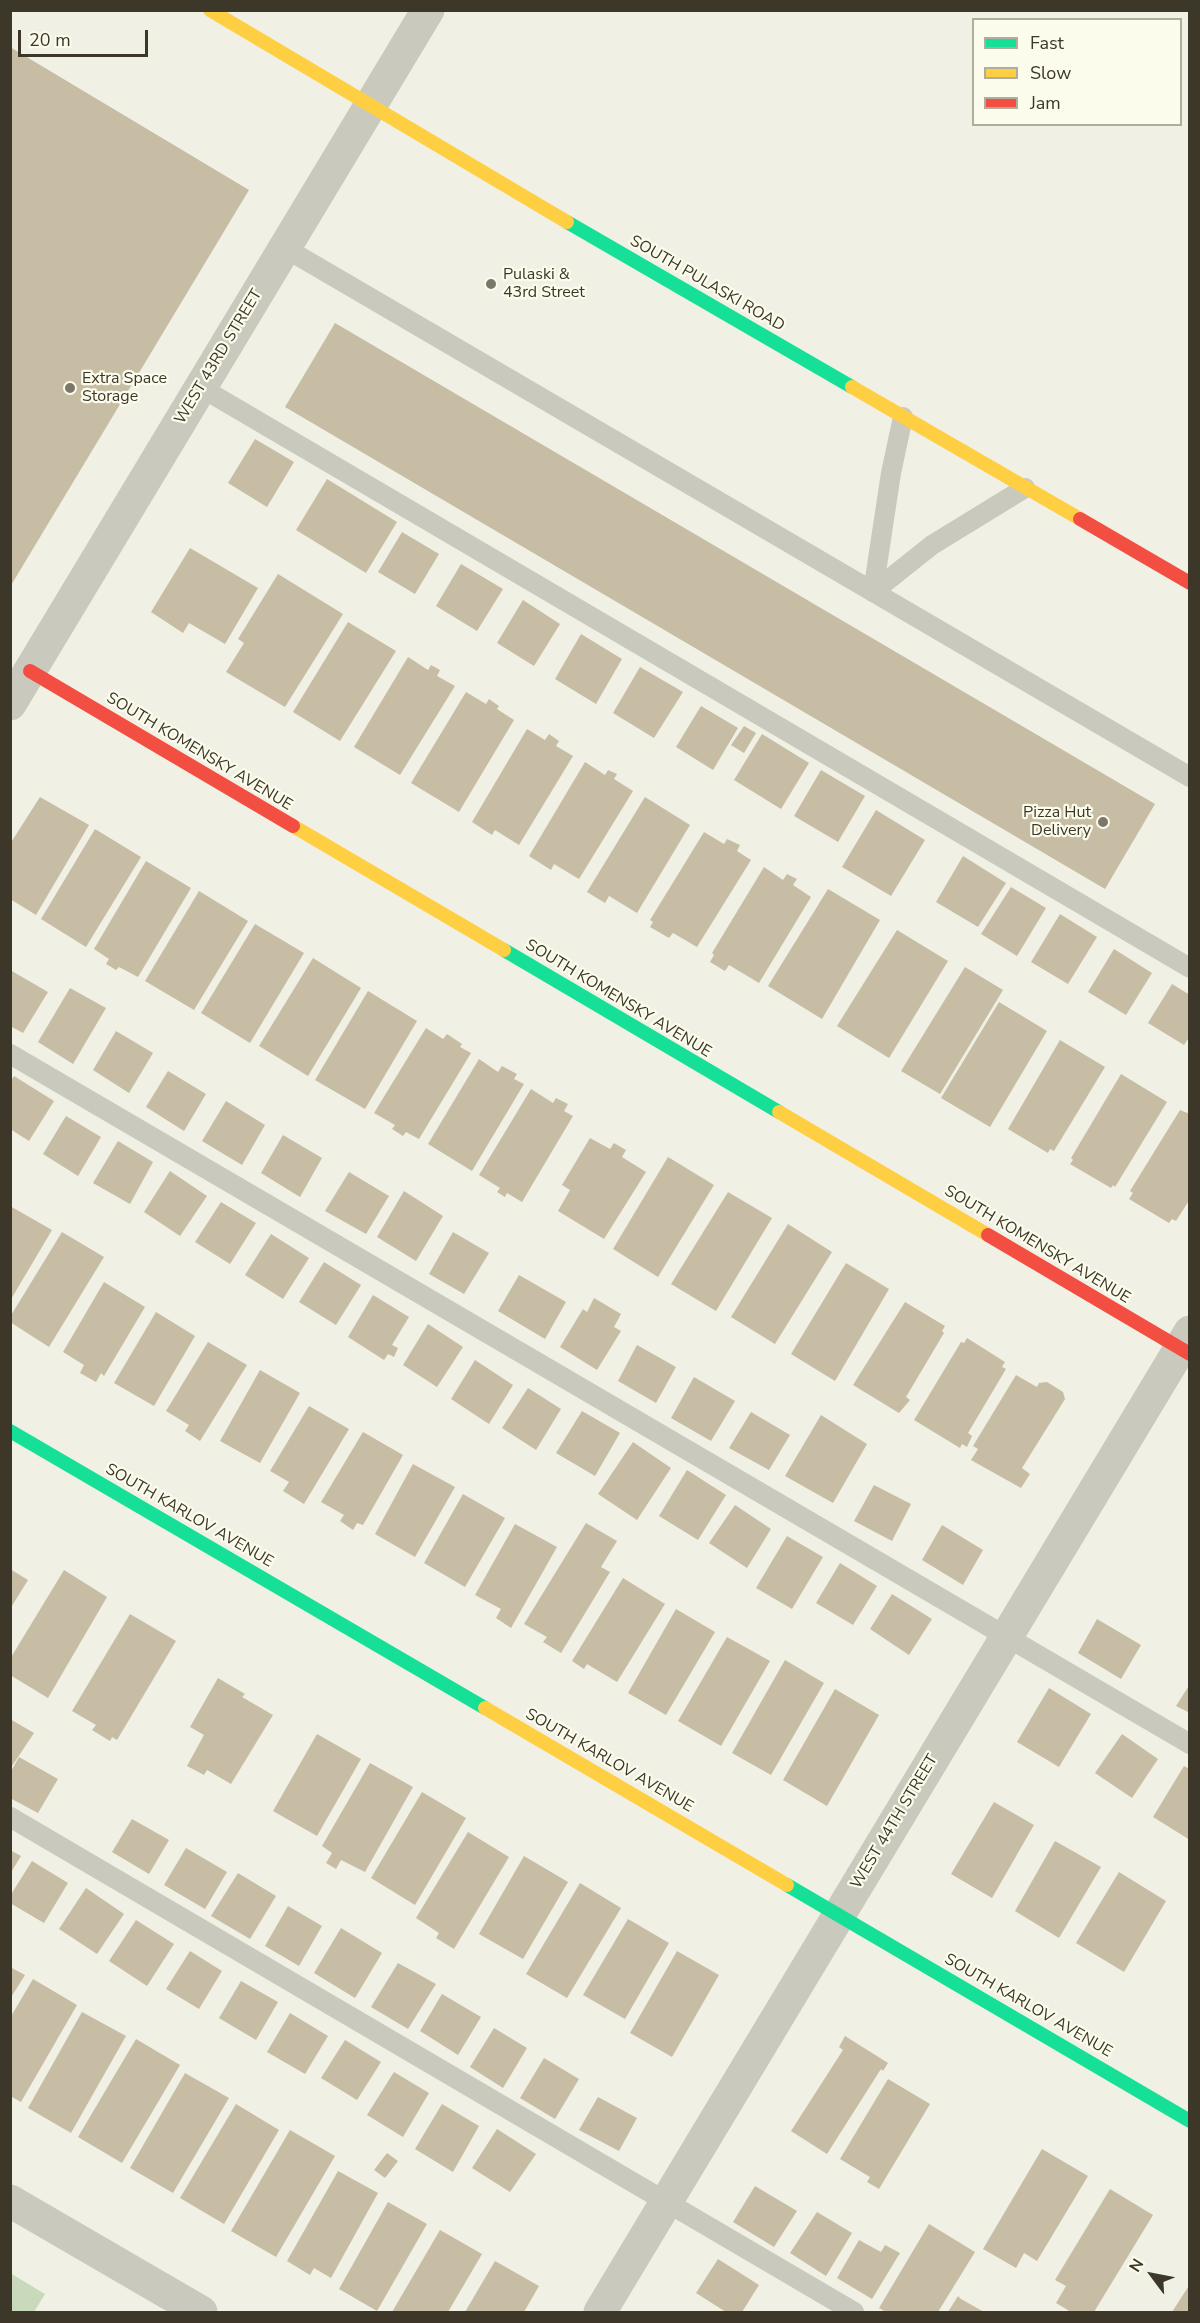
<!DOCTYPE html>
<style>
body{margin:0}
#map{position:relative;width:1200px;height:2323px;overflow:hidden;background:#f1f0e4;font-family:"Nunito Sans",sans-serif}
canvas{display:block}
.frame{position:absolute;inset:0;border:12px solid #3c3729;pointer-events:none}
.legend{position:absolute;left:972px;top:18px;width:210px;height:108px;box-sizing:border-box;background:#fcfcec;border:2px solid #afad9e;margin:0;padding:8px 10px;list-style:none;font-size:18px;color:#3c3729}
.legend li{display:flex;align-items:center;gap:12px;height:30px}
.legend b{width:30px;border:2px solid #afad9e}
.north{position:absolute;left:1122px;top:2245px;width:60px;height:60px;-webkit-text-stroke:4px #fcfcec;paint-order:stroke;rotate:302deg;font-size:16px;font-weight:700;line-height:24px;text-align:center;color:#3c3729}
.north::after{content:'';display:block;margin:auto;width:21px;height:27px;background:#3c3729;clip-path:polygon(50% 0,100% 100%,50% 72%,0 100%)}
.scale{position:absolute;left:18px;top:30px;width:130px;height:27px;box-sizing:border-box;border:3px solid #3c3729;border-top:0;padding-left:8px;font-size:18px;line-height:21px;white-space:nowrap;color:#3c3729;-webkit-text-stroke:4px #fcfcec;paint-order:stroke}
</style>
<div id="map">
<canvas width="1200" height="2323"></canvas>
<div class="frame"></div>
<ul class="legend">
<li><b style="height:8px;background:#16e098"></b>Fast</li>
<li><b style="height:8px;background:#ffcf43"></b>Slow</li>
<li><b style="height:8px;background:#f24e42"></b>Jam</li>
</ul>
<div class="north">N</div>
<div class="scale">20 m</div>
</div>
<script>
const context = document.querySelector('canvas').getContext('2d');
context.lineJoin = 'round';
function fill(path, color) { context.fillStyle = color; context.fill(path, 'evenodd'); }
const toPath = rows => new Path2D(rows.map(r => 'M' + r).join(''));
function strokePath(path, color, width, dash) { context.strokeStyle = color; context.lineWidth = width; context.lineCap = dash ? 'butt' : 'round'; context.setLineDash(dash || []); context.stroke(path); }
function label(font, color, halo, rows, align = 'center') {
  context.font = font + ' "Nunito Sans",sans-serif'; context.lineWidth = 4.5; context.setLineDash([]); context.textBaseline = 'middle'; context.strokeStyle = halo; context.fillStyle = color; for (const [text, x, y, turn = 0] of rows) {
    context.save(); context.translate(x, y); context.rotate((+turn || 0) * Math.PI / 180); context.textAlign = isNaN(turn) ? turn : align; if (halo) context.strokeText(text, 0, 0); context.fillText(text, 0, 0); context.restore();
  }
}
fill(toPath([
 [10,2273,45,2294,34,2312,11,2312]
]), '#c8d9bc');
fill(toPath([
 [10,47,249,190,10,587],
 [335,323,1155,804,1105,889,285,407],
 [255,439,294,462,267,507,228,483],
 [327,479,397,522,366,573,296,530],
 [402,532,439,554,415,594,378,572],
 [190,548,258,588,225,644,189,623,183,633,151,612],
 [461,564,503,589,477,631,436,606],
 [278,574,343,614,285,707,226,672,244,643,238,639],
 [523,600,560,624,534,666,497,643],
 [348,622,396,651,340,741,293,712],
 [581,634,622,659,596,704,555,679],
 [408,657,428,670,431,665,440,670,437,676,455,686,400,775,354,747],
 [640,667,683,692,654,738,613,713],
 [466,692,486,704,489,699,499,706,497,709,514,720,459,812,411,783],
 [701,706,738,728,713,770,676,747],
 [744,726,756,733,744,753,731,745],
 [527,729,545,740,549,734,559,741,556,746,573,756,519,845,495,830,492,835,472,822],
 [762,734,809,763,781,809,734,780],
 [585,762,605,775,608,770,617,774,614,779,633,791,579,879,554,864,551,870,529,856],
 [821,770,865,796,838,842,794,816],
 [40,797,89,825,36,915,10,899,10,844],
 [645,797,690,825,637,913,609,896,605,903,587,892],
 [876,810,925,840,891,896,842,867],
 [95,829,141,857,86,947,41,919],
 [704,832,724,844,727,839,740,845,737,851,751,860,697,947,673,933,669,938,650,927,653,922,650,920],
 [963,856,1006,883,978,927,936,902],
 [146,861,191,888,138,977,119,967,116,970,106,964,109,959,94,949],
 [764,867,783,880,787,874,797,879,793,885,811,897,759,983,729,965,725,971,710,962,714,955,712,953],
 [1011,887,1046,908,1017,956,981,934],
 [828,889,880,920,822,1019,768,986],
 [199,891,248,921,194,1010,145,981],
 [1060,914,1097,937,1068,984,1031,962],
 [255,924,304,953,250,1043,201,1013],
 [897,930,948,961,889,1058,837,1026],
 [1114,949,1152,973,1126,1015,1088,992],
 [313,958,361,988,308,1076,259,1046],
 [965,967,1003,990,940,1094,901,1071],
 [10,970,48,992,23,1033,10,1026],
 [1172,984,1190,995,1190,1036,1184,1045,1148,1023],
 [70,988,106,1008,73,1064,38,1042],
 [368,991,417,1021,365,1109,315,1080],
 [999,1002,1047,1031,990,1127,941,1098],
 [426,1028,443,1039,447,1034,462,1044,460,1047,471,1053,419,1139,406,1132,403,1136,392,1129,395,1125,374,1113],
 [116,1031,153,1053,129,1093,93,1070],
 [1060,1040,1105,1067,1054,1151,1050,1149,1048,1153,1008,1129],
 [479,1059,498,1072,502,1066,517,1074,514,1079,524,1084,472,1171,428,1144],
 [168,1071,206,1094,184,1131,146,1107],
 [1121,1074,1167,1102,1115,1187,1113,1185,1111,1188,1070,1164,1073,1160,1071,1158],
 [14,1076,54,1101,29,1141,10,1129,10,1082],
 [531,1089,553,1103,556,1098,568,1104,564,1111,573,1116,522,1202,507,1193,505,1197,497,1192,500,1188,479,1175],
 [226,1101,265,1125,242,1165,202,1141],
 [1180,1110,1190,1114,1190,1199,1176,1221,1172,1219,1169,1223,1129,1199,1133,1193,1130,1191],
 [66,1116,101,1137,78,1176,43,1154],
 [283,1135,322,1158,300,1197,261,1173],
 [590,1138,610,1149,614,1143,626,1150,622,1157,646,1172,604,1239,558,1211,570,1190,562,1185],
 [118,1141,153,1162,130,1204,93,1183],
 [668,1157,714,1185,658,1277,613,1249],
 [170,1171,207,1196,180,1236,144,1212],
 [349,1172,389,1196,366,1234,325,1211],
 [404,1191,443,1216,416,1261,377,1237],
 [728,1192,772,1218,716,1311,671,1284],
 [221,1202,256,1223,230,1264,195,1242],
 [10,1206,52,1230,10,1301],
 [788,1224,832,1252,775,1344,731,1317],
 [62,1232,104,1257,49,1347,10,1322,10,1317],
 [453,1232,489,1253,464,1294,429,1274],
 [271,1234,309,1258,283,1299,245,1275],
 [324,1262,361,1285,336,1325,299,1302],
 [846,1263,889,1289,835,1381,791,1354],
 [519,1275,566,1302,545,1339,498,1311],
 [104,1282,145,1307,104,1376,101,1373,96,1382,80,1373,84,1365,63,1352],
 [373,1295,409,1317,392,1345,398,1348,394,1357,388,1354,384,1360,348,1337],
 [594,1298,621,1314,614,1327,621,1331,597,1370,560,1347,583,1309,587,1312],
 [905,1302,945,1326,942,1331,944,1333,906,1397,910,1400,899,1413,853,1385],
 [156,1312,195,1336,154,1406,114,1383],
 [428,1324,463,1347,437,1387,403,1365],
 [967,1338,1005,1362,1002,1367,1006,1369,968,1433,972,1436,967,1447,962,1444,960,1448,914,1420,961,1342,964,1343],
 [208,1342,247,1365,200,1441,185,1431,189,1425,166,1411],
 [637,1345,676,1367,656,1403,618,1381],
 [475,1360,513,1385,489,1424,451,1399],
 [260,1370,300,1393,260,1463,220,1441],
 [1016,1375,1037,1387,1039,1383,1047,1382,1063,1392,1065,1399,1022,1468,1030,1474,1021,1488,971,1460,978,1449,973,1446],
 [694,1377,735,1401,711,1441,671,1418],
 [528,1388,561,1409,536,1450,502,1428],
 [309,1406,349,1429,304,1504,283,1491,289,1482,270,1471],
 [582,1411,620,1433,595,1476,556,1453],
 [751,1412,790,1435,769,1470,729,1448],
 [821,1415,867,1444,833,1503,785,1476],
 [363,1432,403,1455,363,1525,357,1523,353,1530,340,1521,344,1515,321,1502],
 [633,1442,671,1468,637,1520,598,1494],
 [413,1464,455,1487,415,1557,375,1534],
 [687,1470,726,1495,698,1540,659,1516],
 [874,1485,911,1504,892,1541,854,1521],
 [463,1494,505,1518,465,1587,424,1563],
 [735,1505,771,1529,747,1568,709,1543],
 [586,1523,617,1541,601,1567,610,1572,561,1653,543,1642,547,1637,524,1624],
 [515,1524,557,1547,511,1628,496,1618,501,1609,475,1595],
 [942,1525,983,1550,963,1585,922,1560],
 [787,1536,823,1557,792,1609,756,1588],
 [840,1563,877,1586,853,1625,816,1603],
 [10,1569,28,1580,10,1609],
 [64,1570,107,1597,48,1698,10,1675,10,1659],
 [623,1578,665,1604,617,1682,587,1664,584,1669,572,1661],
 [892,1594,932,1619,909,1655,870,1629],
 [676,1609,715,1632,666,1715,628,1693],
 [130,1614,176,1641,117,1740,112,1737,110,1741,92,1730,96,1725,72,1711],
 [1097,1619,1141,1645,1121,1679,1078,1653],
 [727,1637,770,1661,721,1746,678,1721],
 [785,1660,824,1683,771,1775,732,1753],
 [218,1678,245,1694,242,1697,273,1715,231,1784,207,1770,204,1775,187,1766,204,1735,190,1727],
 [1190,1684,1190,1713,1176,1706],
 [1049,1688,1091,1714,1059,1767,1017,1742],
 [835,1689,879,1715,827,1806,783,1780],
 [10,1719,34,1733,10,1769],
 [317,1734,361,1759,317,1836,273,1811],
 [1122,1734,1158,1759,1132,1798,1095,1773],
 [19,1757,58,1779,38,1813,10,1798,10,1773],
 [370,1763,413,1787,365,1872,341,1860,336,1869,326,1863,332,1853,322,1846],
 [1184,1766,1190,1769,1190,1840,1153,1817],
 [422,1792,466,1818,415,1905,371,1878],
 [994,1802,1034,1825,992,1898,951,1874],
 [132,1819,169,1840,149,1874,112,1852],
 [468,1832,509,1857,454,1949,436,1938,439,1933,416,1918],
 [1055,1841,1101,1867,1059,1938,1015,1911],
 [186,1848,227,1872,205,1909,164,1885],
 [10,1850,21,1856,10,1874],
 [524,1856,568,1882,523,1959,479,1934],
 [32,1861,68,1883,44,1923,10,1903,10,1896],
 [1119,1872,1166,1901,1124,1972,1076,1943],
 [238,1873,276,1896,250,1939,211,1916],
 [580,1883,621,1908,567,1998,526,1974],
 [86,1888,124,1914,97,1954,59,1929],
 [288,1906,322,1926,299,1966,265,1946],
 [628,1919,669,1943,625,2019,583,1995],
 [136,1920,174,1944,147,1986,109,1961],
 [341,1928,382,1953,355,1998,314,1973],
 [190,1951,222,1971,199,2009,166,1989],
 [677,1951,719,1975,672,2057,630,2033],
 [398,1963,436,1984,408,2029,371,2007],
 [10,1967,25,1975,10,1999],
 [33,1979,77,2005,21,2102,10,2096,10,2018],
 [241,1981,278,2002,256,2040,219,2018],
 [442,1994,481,2017,458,2055,420,2031],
 [82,2012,126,2036,71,2133,28,2108],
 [290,2013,328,2036,305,2074,267,2052],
 [494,2028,527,2048,503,2088,470,2067],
 [845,2036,888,2063,883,2071,881,2069,827,2154,791,2131,843,2050,839,2047],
 [136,2039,180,2065,122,2163,78,2137],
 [345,2040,381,2062,357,2100,321,2078],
 [544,2058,579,2079,555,2119,520,2098],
 [394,2072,429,2093,403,2137,367,2115],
 [185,2073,229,2098,173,2193,130,2168],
 [888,2079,930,2104,879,2189,867,2182,870,2177,840,2159],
 [598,2097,637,2118,619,2151,579,2130],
 [236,2104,279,2130,224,2224,180,2198],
 [442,2104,479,2126,453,2172,415,2149],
 [497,2129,536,2154,510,2192,472,2168],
 [290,2130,335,2156,276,2257,231,2231],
 [1042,2149,1088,2176,1037,2261,1024,2253,1016,2268,983,2249],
 [387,2153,398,2161,385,2178,374,2170],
 [338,2171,378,2193,331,2278,314,2268,310,2275,287,2261],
 [755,2186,797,2211,774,2247,733,2222],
 [1110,2189,1153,2215,1094,2312,1071,2312,1056,2303,1066,2286,1055,2280],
 [388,2202,427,2224,377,2311,339,2289],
 [817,2212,852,2233,826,2276,790,2253],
 [929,2224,975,2252,938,2312,886,2312,879,2308],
 [440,2230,482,2254,448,2312,392,2312],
 [859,2240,881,2252,885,2245,900,2253,872,2299,837,2278],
 [718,2259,759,2285,742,2312,726,2312,696,2293],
 [495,2261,539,2286,524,2312,465,2312],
 [1190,2284,1190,2312,1172,2312],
 [958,2296,961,2299,984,2312,948,2312]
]), '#c6bda4');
strokePath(toPath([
 [285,248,1190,777],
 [200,387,1190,968],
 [903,417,891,473,873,592,932,545,1025,488],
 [10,1054,1190,1744],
 [10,1817,854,2312]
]), '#cac9bd', 20);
strokePath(toPath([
 [10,704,428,10],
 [10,2201,201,2312],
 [600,2312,1190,1332]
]), '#cac9bd', 33);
strokePath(toPath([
 [567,222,852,387],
 [504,950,779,1112],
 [10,1431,485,1708],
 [787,1885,1190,2121]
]), '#16e098', 14);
strokePath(toPath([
 [210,10,567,222],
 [852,387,1080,519],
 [293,826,504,950],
 [779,1112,988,1235],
 [485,1708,787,1885]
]), '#ffcf43', 14);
strokePath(toPath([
 [1080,519,1190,583],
 [30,671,293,826],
 [988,1235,1190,1354]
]), '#f24e42', 14);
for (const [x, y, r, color] of [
 [491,284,6,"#7b786a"],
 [70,388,6,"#7b786a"],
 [1103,822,6,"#7b786a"]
]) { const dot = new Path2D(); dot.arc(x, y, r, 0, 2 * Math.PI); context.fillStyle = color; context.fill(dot); strokePath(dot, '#fcfcec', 2); }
label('16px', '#3c3729', '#fcfcec', [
 ["Pulaski &",503,275],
 ["43rd Street",503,293],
 ["Extra Space",82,379],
 ["Storage",82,397],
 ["Pizza Hut",1091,813,"right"],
 ["Delivery",1091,831,"right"]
], 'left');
label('16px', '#3c3729', '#fcfcec', [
 ["SOUTH PULASKI ROAD",707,284,30],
 ["WEST 43RD STREET",219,357,-59],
 ["SOUTH KOMENSKY AVENUE",199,752,31],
 ["SOUTH KOMENSKY AVENUE",618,999,31],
 ["SOUTH KOMENSKY AVENUE",1037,1245,31],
 ["SOUTH KARLOV AVENUE",189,1516,30],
 ["SOUTH KARLOV AVENUE",609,1761,30],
 ["WEST 44TH STREET",895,1822,-59],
 ["SOUTH KARLOV AVENUE",1028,2006,30]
]);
</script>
